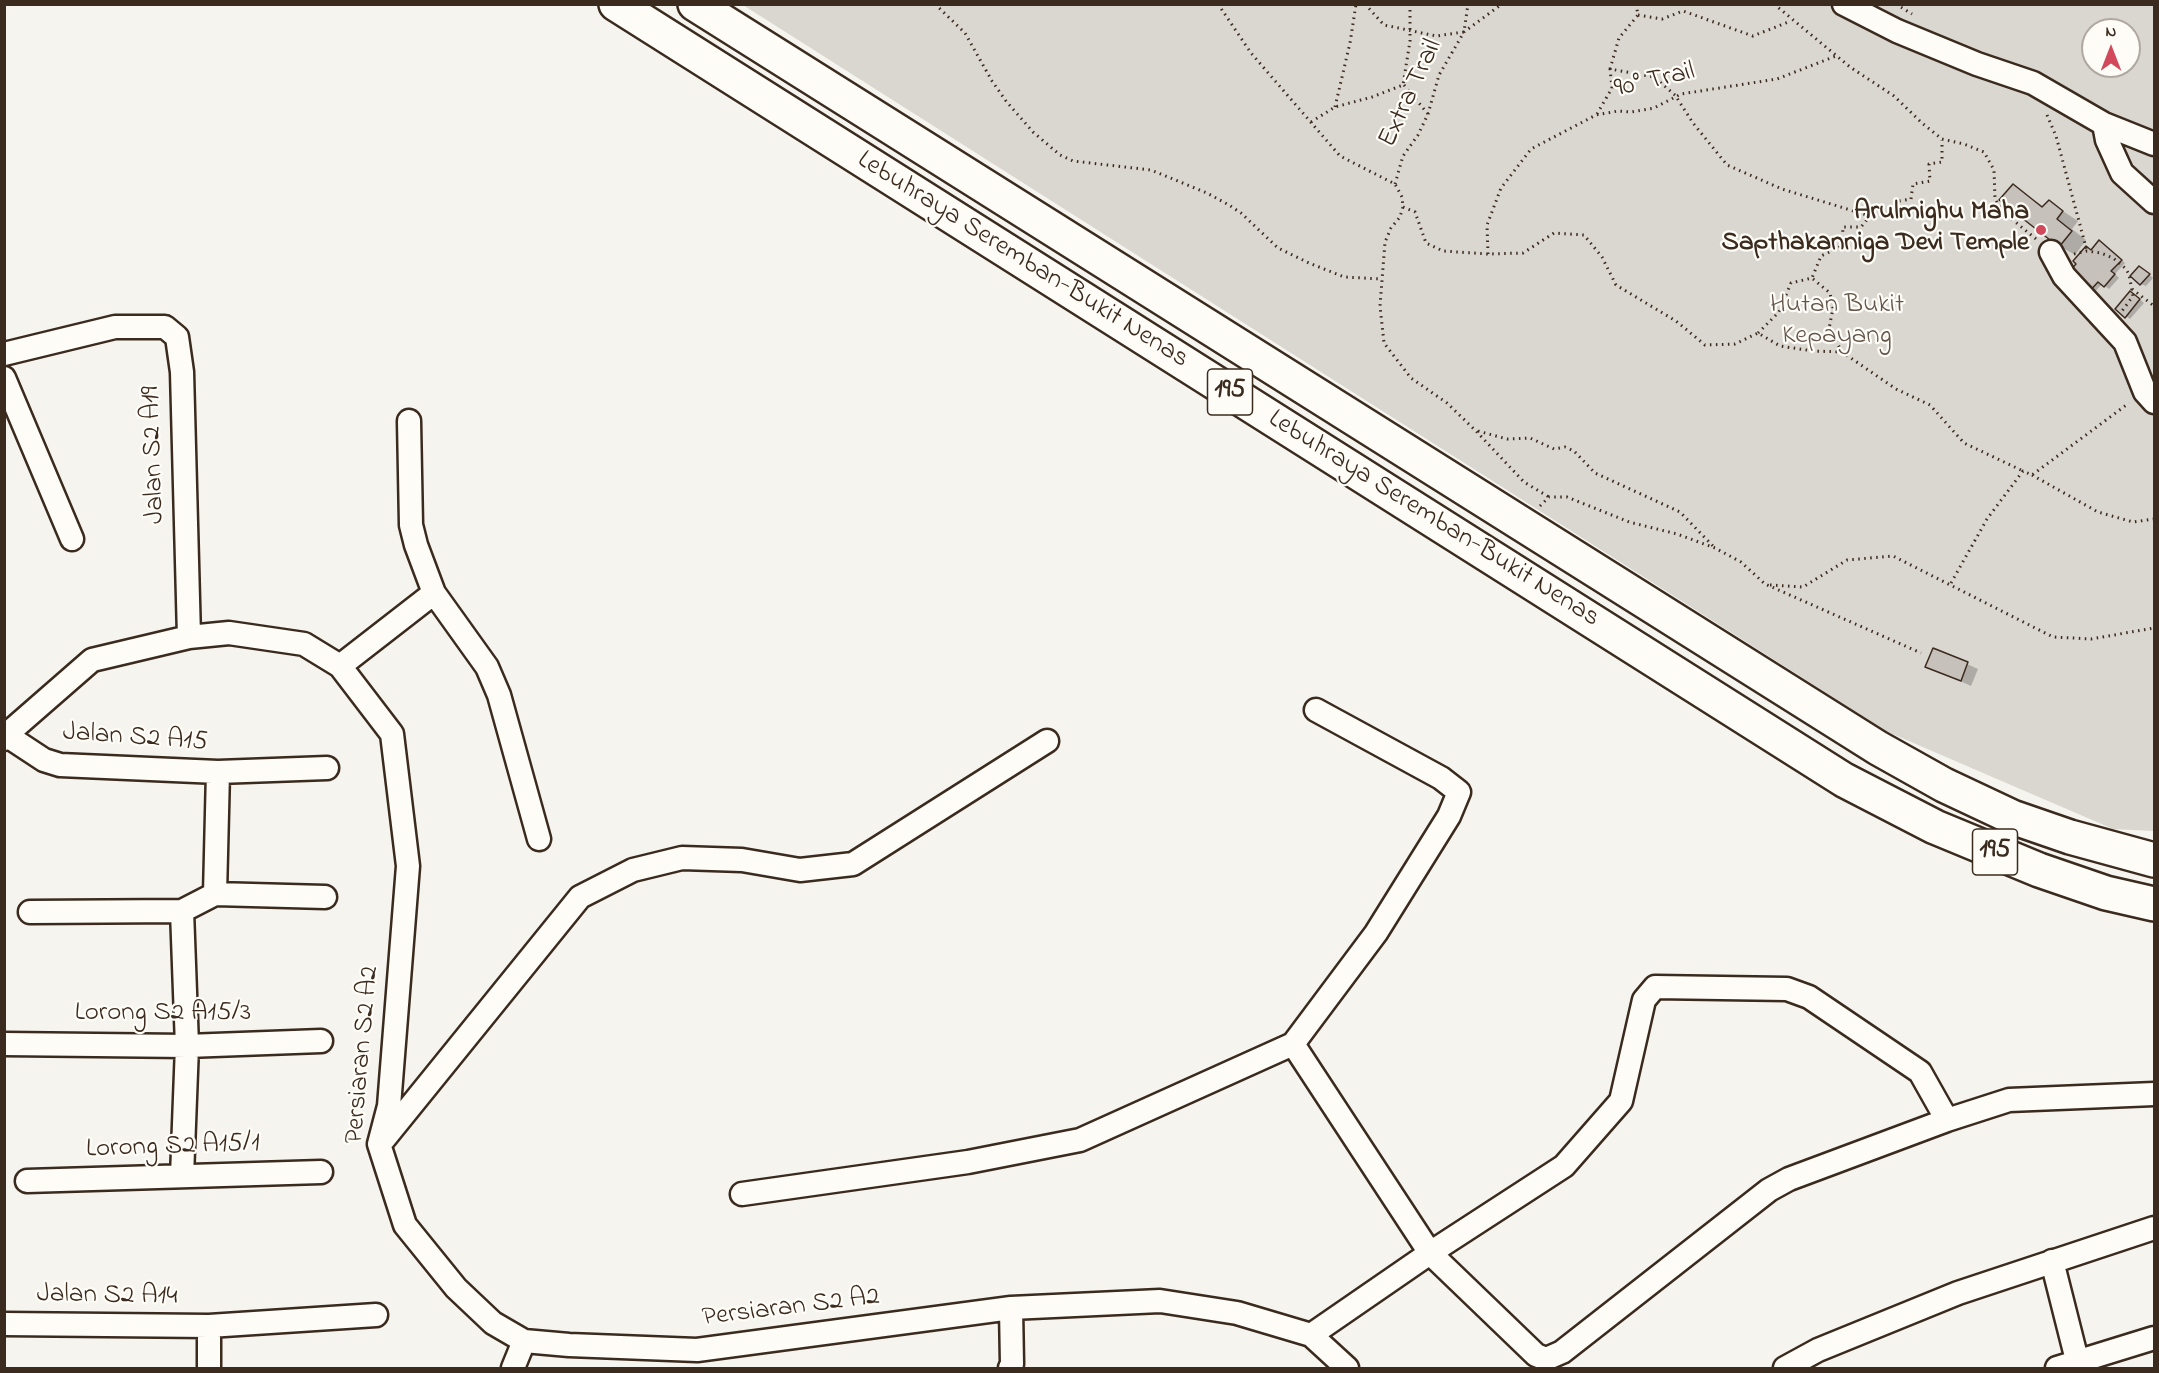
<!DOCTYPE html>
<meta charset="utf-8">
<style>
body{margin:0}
#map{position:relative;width:2159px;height:1373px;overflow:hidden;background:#f5f4ee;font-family:"Indie Flower",sans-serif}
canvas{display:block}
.frame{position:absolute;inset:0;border:6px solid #3b2a1e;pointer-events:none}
.north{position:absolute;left:2081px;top:18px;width:60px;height:60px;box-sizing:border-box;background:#fdfcf7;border:2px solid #afa8a0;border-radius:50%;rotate:0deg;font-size:16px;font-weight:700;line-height:24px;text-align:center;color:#3b2a1e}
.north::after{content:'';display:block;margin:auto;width:21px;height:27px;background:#d1495b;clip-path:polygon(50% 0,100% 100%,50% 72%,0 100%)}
</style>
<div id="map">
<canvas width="2159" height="1373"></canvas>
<div class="frame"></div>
<div class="north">N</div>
</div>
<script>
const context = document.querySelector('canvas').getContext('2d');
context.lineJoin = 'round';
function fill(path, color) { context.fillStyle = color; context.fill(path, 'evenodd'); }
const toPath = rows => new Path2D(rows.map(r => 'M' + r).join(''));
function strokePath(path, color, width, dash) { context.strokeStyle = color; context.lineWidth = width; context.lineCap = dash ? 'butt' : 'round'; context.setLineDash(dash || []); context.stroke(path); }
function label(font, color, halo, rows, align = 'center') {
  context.font = font + ' "Indie Flower",sans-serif'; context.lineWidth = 4.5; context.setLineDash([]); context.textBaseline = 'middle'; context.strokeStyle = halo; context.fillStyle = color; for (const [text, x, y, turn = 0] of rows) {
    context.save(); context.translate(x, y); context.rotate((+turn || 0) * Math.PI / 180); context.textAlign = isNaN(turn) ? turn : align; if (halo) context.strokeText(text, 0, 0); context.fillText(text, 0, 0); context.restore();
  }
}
fill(toPath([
 [743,5,2154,5,2154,831,2113,829,1888,732],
 [2093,30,2129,30,2129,66,2093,66]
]), '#dad6d0');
fill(toPath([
 [2013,186,2044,207,2049,202,2078,221,2072,229,2086,240,2075,255,2060,246],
 [2104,245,2125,263,2115,274,2119,278,2109,289,2102,284,2092,295,2088,292,2092,251],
 [2144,270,2153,278,2146,286,2141,284],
 [2135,295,2144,303,2130,319,2126,316],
 [1934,649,1978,669,1971,686,1927,666]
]), '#0003');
const building = toPath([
 [2013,184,2042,207,2049,200,2063,211,2057,219,2072,231,2059,247,1999,200,2013,184],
 [2099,240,2122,260,2111,271,2115,274,2104,287,2098,282,2087,294,2066,275,2076,264,2073,261,2086,246,2091,250,2099,240],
 [2139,266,2150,274,2140,285,2130,276,2139,266],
 [2130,291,2140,299,2125,318,2115,309,2130,291],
 [1933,648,1968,662,1961,681,1925,667,1933,648]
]);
fill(building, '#c7c1bb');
strokePath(building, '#3b2a1e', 1.5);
const minor = toPath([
 [1844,4,1897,31,1977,64,2033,83,2104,124,2154,144],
 [2104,124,2107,140,2122,173,2154,202],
 [2051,252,2064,276,2125,342,2145,392,2154,402],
 [4,354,115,327,165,327,177,337,182,372,189,637],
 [4,378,72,539],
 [409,421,411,525,416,545,434,593,487,667,499,695,539,839],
 [340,666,434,593],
 [6,735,44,760,60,765,218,772,327,768],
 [4,739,6,735,92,660,189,637,229,633,304,644,340,666,392,734,408,866,389,1106,379,1144,405,1225,456,1288,493,1323,524,1341,569,1345,697,1350,1011,1308,1160,1301,1237,1313,1311,1335,1347,1368],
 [215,894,218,772],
 [182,911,187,1046,182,1176],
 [30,912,182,911,215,894,325,897],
 [4,1044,187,1046,321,1041],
 [1293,1044,1430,1253,1536,1355,1546,1359,1562,1352,1769,1190,1789,1179,1947,1120,2009,1100,2154,1094],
 [384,1139,580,897,633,870,682,858,742,860,800,870,853,864,1047,741],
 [27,1181,321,1172],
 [742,1194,968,1162,1080,1140,1293,1044,1376,933,1449,816,1459,792,1441,778,1316,710],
 [2052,1261,2079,1368],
 [4,1324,209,1326,376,1315],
 [209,1326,209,1368],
 [1311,1335,1430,1253,1564,1166,1621,1101,1644,1000,1655,987,1787,989,1809,997,1920,1072,1947,1120],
 [513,1368,524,1341],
 [1010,1368,1012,1364,1011,1308],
 [1785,1368,1818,1350,1958,1293,2154,1228],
 [2057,1368,2154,1338]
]);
const highway = toPath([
 [616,4,1844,780,1935,827,2039,870,2106,893,2154,904],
 [695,4,1878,748,1944,785,2012,817,2070,837,2154,860]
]);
strokePath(minor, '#3b2a1e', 27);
strokePath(highway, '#3b2a1e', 38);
strokePath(toPath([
 [935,4,965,33,992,81,1006,101,1033,132,1060,155,1073,161,1151,170,1207,193,1229,205,1241,213,1278,248,1309,263,1344,277,1382,279],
 [1218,4,1251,53,1340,156,1395,184,1402,197,1403,207,1400,217,1391,228,1385,242,1380,306,1384,343,1411,378,1447,403,1476,431,1524,482,1549,497],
 [1365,4,1384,25,1436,36,1464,32,1468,4],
 [1774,4,1850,67,1894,96,1922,123,1942,139,1964,144,1984,152,1994,170,1995,199,2002,211,2036,239],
 [1896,4,1912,14],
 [1638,15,1662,19,1683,11,1753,36,1791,21],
 [1610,69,1619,38,1638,15,1636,4],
 [1404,85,1428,114],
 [1335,107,1350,43,1356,4],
 [1597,114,1612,88,1610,69,1654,77,1675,95,1693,123,1727,165,1782,189,1870,216],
 [2047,115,2056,136,2087,251],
 [1311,122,1335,107,1372,97,1403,85,1410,41,1410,4],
 [1395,184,1403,156,1418,135,1428,114,1439,75,1464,32,1502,4],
 [1403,207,1415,212,1426,243,1443,251,1488,254,1523,253,1554,233,1584,235,1602,257,1616,285,1676,321,1705,345,1735,344,1758,333,1780,346,1813,351,1842,352,1896,389,1930,405,1964,443,2023,471],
 [1488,254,1487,225,1501,188,1531,149,1596,115,1618,111,1631,112,1654,108,1681,94,1777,79,1836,56],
 [2074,254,2087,251,2101,253,2113,258,2125,268,2129,274,2133,296,2122,311],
 [1813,279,1830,293,1833,308,1829,329,1842,352],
 [2132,289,2154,306],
 [1758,333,1779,312,1791,283,1812,278,1821,256,1842,246,1843,227,1861,227,1870,216,1889,213,1899,201,1911,199,1913,184,1930,181,1929,164,1942,162,1942,140],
 [1478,431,1507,439,1530,438,1554,449,1565,447,1574,451,1595,473,1680,512,1713,546],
 [2032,475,2098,512,2133,522,2154,519],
 [1540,506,1549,497,1567,497,1629,522,1677,534,1715,548,1741,562,1765,584,1921,653],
 [1951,583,1987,519,2023,471,2032,475,2129,403],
 [1770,585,1803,587,1847,560,1893,556,2053,637,2091,639,2154,628]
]), '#3b2a1e', 3, [1.5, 4.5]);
strokePath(minor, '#fdfcf7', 22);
strokePath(highway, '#fdfcf7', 33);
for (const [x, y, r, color] of [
 [2041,230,6,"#d1495b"]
]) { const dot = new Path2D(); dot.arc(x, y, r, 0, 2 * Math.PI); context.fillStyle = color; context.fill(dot); strokePath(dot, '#fdfcf7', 2); }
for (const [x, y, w] of [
 [1230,392,45],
 [1995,852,45]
]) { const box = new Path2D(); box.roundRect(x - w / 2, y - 23, w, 46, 4.5); context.fillStyle = '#fdfcf7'; context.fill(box); strokePath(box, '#3b2a1e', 1.5); }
label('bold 26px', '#3b2a1e', null, [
 ["195",1230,392],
 ["195",1995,852]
]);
label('27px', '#3b2a1e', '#fdfcf7', [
 ["90° Trail",1655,82,-13],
 ["Extra Trail",1412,94,-65],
 ["Lebuhraya Seremban-Bukit Nenas",1022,261,32],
 ["Jalan S2 A19",155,455,-92],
 ["Lebuhraya Seremban-Bukit Nenas",1433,520,32],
 ["Jalan S2 A15",135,739,4],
 ["Lorong S2 A15/3",163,1015],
 ["Persiaran S2 A2",364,1055,-85],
 ["Lorong S2 A15/1",173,1148,-2],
 ["Jalan S2 A14",107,1297,1],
 ["Persiaran S2 A2",791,1309,-7]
]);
label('bold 27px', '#3b2a1e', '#fdfcf7', [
 ["Arulmighu Maha",2029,214],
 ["Sapthakanniga Devi Temple",2029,245]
], 'right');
label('27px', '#63554a', '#fdfcf7', [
 ["Hutan Bukit",1837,307],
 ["Kepayang",1837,338]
]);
</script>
